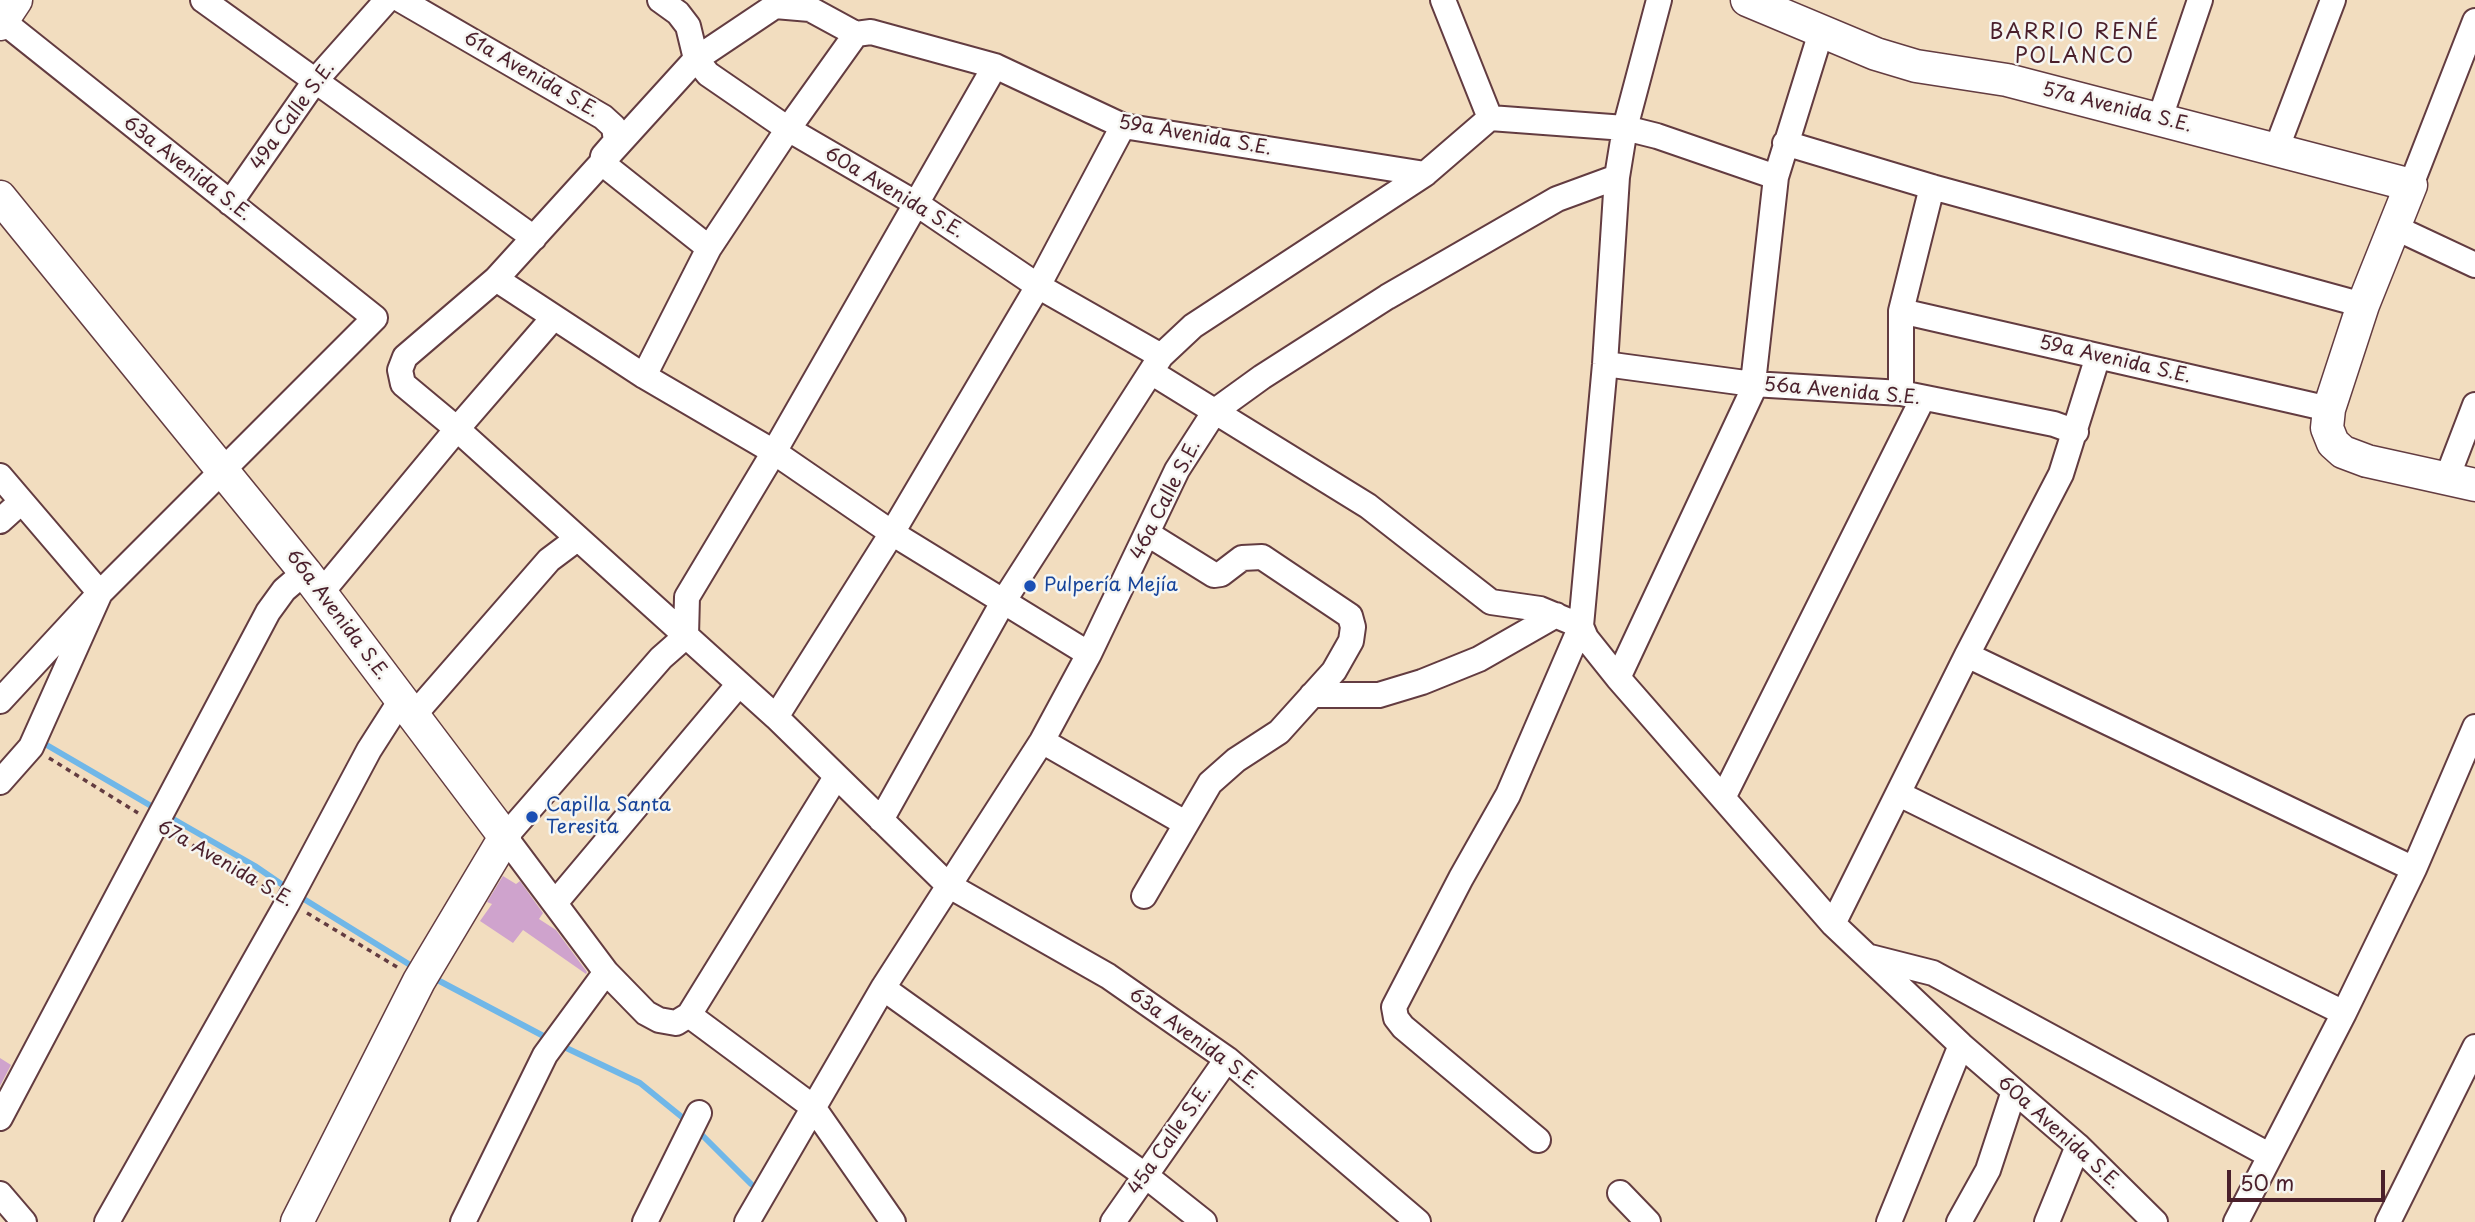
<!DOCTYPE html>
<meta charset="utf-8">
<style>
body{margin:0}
#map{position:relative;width:2475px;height:1222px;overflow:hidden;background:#f2ddbf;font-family:"Playpen Sans",sans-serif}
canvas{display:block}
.scale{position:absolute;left:2227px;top:1170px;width:158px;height:32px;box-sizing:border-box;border:4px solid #4a1f2b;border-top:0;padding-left:9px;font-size:21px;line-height:24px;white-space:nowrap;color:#4a1f2b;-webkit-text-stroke:5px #f6f6f2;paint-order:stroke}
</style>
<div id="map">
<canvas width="2475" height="1222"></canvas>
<div class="scale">50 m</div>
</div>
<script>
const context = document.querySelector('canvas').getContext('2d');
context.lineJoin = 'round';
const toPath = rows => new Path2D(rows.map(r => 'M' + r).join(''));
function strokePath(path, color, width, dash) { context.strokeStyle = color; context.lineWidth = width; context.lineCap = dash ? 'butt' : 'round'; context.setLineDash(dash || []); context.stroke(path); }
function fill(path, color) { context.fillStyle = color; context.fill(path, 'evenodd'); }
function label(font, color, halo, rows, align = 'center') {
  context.font = font + ' "Playpen Sans",sans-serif'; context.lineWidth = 5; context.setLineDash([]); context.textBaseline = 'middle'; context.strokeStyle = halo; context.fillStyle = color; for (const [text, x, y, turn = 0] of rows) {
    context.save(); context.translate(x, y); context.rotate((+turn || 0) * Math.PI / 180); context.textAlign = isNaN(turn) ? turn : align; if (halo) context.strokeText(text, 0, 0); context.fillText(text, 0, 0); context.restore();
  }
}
strokePath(toPath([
 [45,744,158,810],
 [168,816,255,866,290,890],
 [299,896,415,968],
 [430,976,551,1040],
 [560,1045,640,1083,688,1122],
 [696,1129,751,1184]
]), '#70b7e8', 6);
fill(toPath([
 [503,876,516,884,520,881,543,913,539,919,556,930,587,972,586,974,523,930,513,943,480,921,492,904,487,902],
 [0,1058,11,1065,0,1086]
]), '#cfa3cd');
const minor = toPath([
 [203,0,534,238],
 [401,0,603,117,614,127,616,141,603,156,602,163,709,248],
 [660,0,678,13,688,26,696,59,708,74,788,129,917,204,1038,286,1161,356],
 [1443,0,1490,118],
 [0,19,375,318,100,593,0,701],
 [856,34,810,9,775,6,696,59,496,279,405,357,400,370,403,384,457,429,776,717,948,885,1108,976,1227,1059,1418,1222],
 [856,34,871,32,995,66,1123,126,1425,174],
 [2160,118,2200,0],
 [1785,143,1932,187,2363,305],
 [2276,150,2333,0],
 [2411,185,2475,21],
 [230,203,315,81,387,0],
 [2394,227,2475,265],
 [496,279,644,376,774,452,892,533,1089,654],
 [1901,311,2329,409],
 [1605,364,1753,384,1901,393,2054,424,2076,432],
 [1151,372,1368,506,1491,602,1540,609,1581,626,1586,638,1618,678,1833,924,1961,1045,2078,1146,2155,1222],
 [644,376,709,248,788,129,856,34],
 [1901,393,1901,311,1932,187],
 [0,476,100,593,31,747,0,782],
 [2447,478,2475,405],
 [0,521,21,502],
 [321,593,457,429,554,317],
 [1967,655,2414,869],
 [1618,678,1752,392,1776,177,1821,32],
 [1312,695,1379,695,1422,682,1479,659,1556,615],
 [413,716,549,560,577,539],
 [776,717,892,533,1038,286,1123,126],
 [1042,741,1185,823],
 [836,777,689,1015,676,1023,659,1020,646,1013,606,972,505,837,661,658,686,636,687,597,774,452,995,66],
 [1899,794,2344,1013],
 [1723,798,1923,398],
 [881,820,1003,602,1161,356,1193,326,1425,174,1490,118,1625,128,1657,136,1776,177],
 [1144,896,1210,783,1236,760,1279,732,1334,671,1351,641,1353,627,1350,616,1262,557,1242,558,1221,574,1214,575,1148,534],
 [555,903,739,684],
 [1833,924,1967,655,2061,474,2098,356],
 [1870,957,1933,973,2269,1155],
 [883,988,1146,1176,1204,1222],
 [689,1015,813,1107,893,1222],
 [0,1118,268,612,284,590,305,572],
 [1538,1140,1403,1027,1396,1018,1394,1007,1461,878,1508,795,1581,626,1605,364,1617,177,1625,128,1659,0],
 [1620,1193,1648,1222],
 [0,1194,24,1222],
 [107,1222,288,902,369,750,401,700],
 [463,1222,545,1055,606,972],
 [645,1222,699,1113],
 [747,1222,883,988,1042,741,1089,654,1177,470,1215,411,1262,377,1387,297,1557,199,1617,177],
 [1113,1222,1227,1059],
 [1889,1222,1961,1045],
 [1959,1222,1988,1170,2014,1091],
 [2047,1222,2078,1146],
 [2236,1222,2344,1013,2414,869,2475,727],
 [2388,1222,2475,1047]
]);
const tertiary = toPath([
 [1747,0,1876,54,1916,66,2007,80,2411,185,2363,305,2329,409,2327,428,2333,443,2343,452,2367,461,2475,485],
 [0,24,16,0],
 [0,197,305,572,505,837,419,981,297,1222]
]);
strokePath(minor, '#633c41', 28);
strokePath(tertiary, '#633c41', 35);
strokePath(toPath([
 [49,758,138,813],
 [175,835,271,891],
 [307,913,397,967]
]), '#633c41', 3.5, [5, 5]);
strokePath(minor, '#fff', 24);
strokePath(tertiary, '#fff', 32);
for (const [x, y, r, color] of [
 [1030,586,7,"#1a4fb4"],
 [532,817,7,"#1a4fb4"]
]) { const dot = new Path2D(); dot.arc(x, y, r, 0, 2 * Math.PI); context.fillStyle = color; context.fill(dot); strokePath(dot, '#f6f6f2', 2.5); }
label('19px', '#4a1f2b', '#f6f6f2', [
 ["61a Avenida S.E.",531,75,30],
 ["57a Avenida S.E.",2117,108,14],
 ["49a Calle S.E.",293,116,-54],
 ["59a Avenida S.E.",1195,136,10],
 ["63a Avenida S.E.",187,169,38],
 ["60a Avenida S.E.",894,193,31],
 ["59a Avenida S.E.",2115,360,13],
 ["56a Avenida S.E.",1842,392,5],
 ["46a Calle S.E.",1166,500,-63],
 ["66a Avenida S.E.",337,615,53],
 ["67a Avenida S.E.",225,864,30],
 ["63a Avenida S.E.",1194,1039,36],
 ["60a Avenida S.E.",2059,1133,42],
 ["45a Calle S.E.",1170,1140,-55]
]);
label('19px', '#164399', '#f6f6f2', [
 ["Pulpería Mejía",1044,586],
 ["Capilla Santa",546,806],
 ["Teresita",546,828]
], 'left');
context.letterSpacing = '2px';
label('21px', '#4a1f2b', '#f6f6f2', [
 ["BARRIO RENÉ",2075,33],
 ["POLANCO",2075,57]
]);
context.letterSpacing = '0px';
</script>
